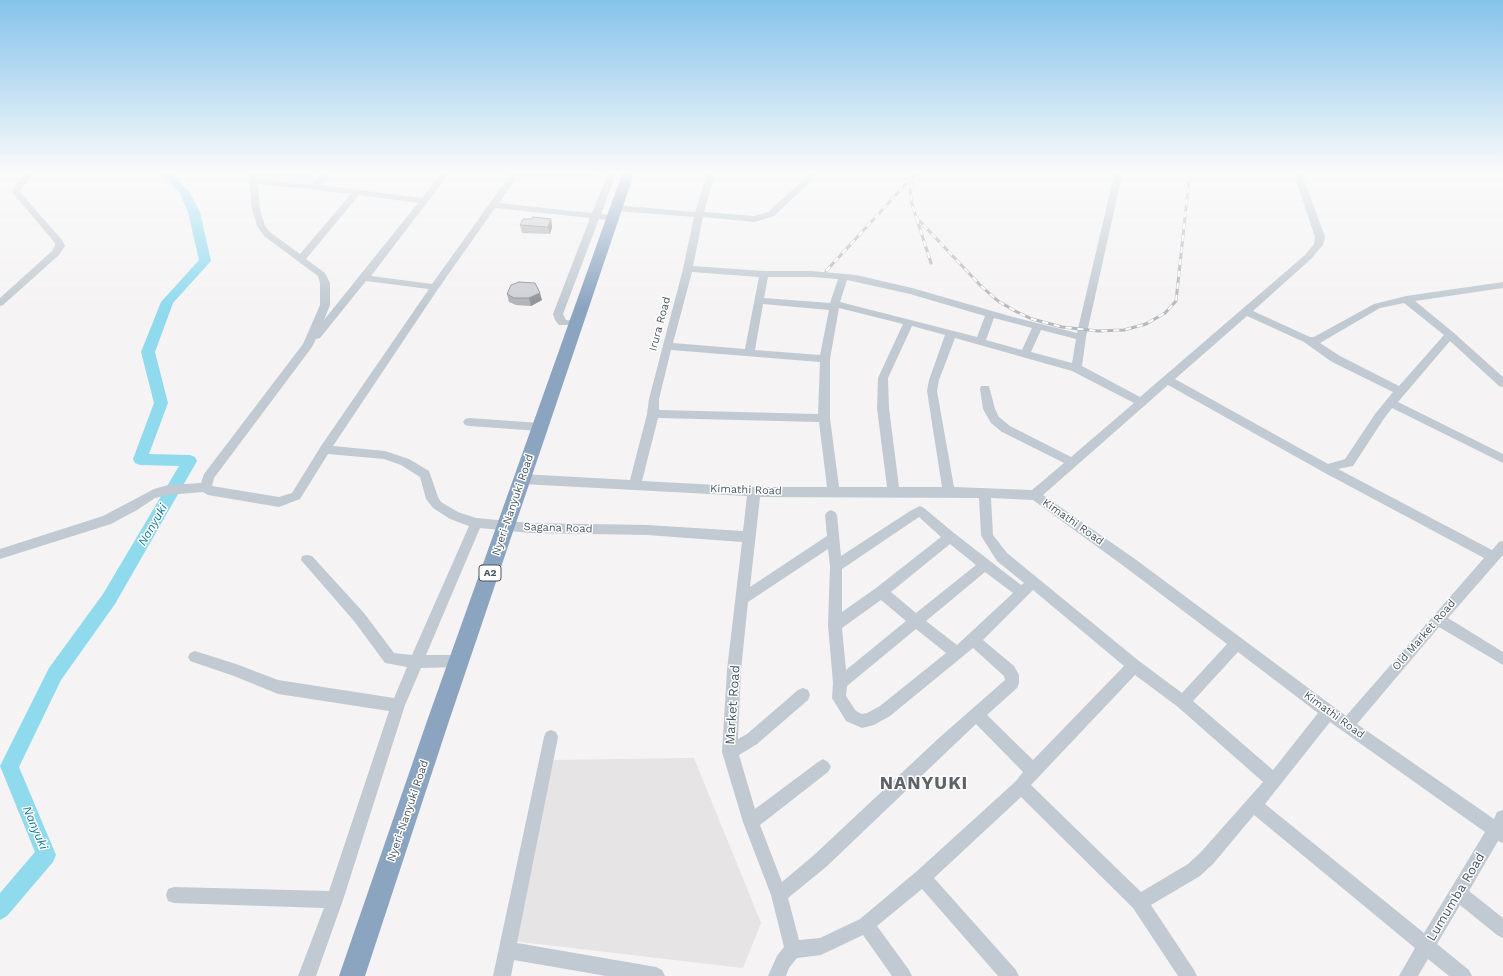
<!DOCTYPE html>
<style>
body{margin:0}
canvas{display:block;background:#f5f3f3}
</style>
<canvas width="1503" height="976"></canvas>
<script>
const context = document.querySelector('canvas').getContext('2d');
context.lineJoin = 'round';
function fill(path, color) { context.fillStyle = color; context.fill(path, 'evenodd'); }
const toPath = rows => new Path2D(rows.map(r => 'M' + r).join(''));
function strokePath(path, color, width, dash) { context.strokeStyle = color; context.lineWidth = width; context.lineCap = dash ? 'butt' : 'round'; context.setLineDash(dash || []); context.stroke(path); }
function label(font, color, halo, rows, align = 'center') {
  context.font = font + ' "Work Sans",sans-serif'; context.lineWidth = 3; context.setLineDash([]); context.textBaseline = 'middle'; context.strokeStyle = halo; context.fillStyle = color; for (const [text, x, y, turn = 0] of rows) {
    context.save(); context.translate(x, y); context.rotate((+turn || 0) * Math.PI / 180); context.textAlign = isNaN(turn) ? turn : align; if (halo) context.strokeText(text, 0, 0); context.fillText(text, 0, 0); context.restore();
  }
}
fill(toPath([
 [250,171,320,171,305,184,251,178],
 [516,171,600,171,595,182,512,176],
 [694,758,761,923,743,968,512,941,549,760]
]), '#e6e4e5');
fill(toPath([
 [158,171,169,171,189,191,200,212,211,261,173,303,155,352,168,403,149,454,190,455,195,457,197,461,115,604,61,680,19,767,56,855,53,862,7,916,0,920,0,893,35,852,0,766,49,668,103,594,179,466,140,465,135,463,133,459,154,403,141,352,161,302,199,260,188,212,179,192,158,171]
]), '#90daee');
fill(toPath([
 [29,171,37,171,21,189,20,192,62,240,65,246,59,255,3,305,0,306,0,298,52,251,55,246,55,243,12,192,14,186,29,171],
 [248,171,256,171,257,179,311,185,325,171,334,171,320,185,422,198,443,171,451,171,371,276,432,284,510,175,500,173,499,171,514,171,518,175,499,203,592,213,609,171,617,171,601,214,613,215,617,218,613,221,599,219,563,314,566,320,580,321,581,323,580,325,559,325,555,320,553,314,590,218,495,208,438,289,333,446,385,451,409,459,429,471,438,497,441,502,458,512,476,518,530,523,647,525,743,531,747,496,522,484,518,482,516,479,518,476,522,474,630,480,647,414,649,399,683,269,694,217,617,211,613,208,617,205,695,212,708,171,716,171,704,212,754,216,768,212,813,171,822,171,774,216,755,222,703,217,693,266,764,271,812,271,856,275,912,288,1013,317,1077,333,1115,171,1123,171,1086,337,1082,366,1140,397,1305,255,1314,244,1315,237,1293,171,1301,171,1325,237,1323,245,1311,259,1253,311,1310,337,1314,337,1374,304,1406,296,1503,282,1503,288,1415,301,1454,333,1503,377,1503,387,1499,386,1450,341,1398,402,1503,454,1503,463,1392,408,1383,420,1353,466,1338,469,1492,550,1499,542,1503,541,1503,555,1448,618,1503,652,1503,665,1439,627,1357,724,1494,819,1497,812,1503,810,1503,843,1498,841,1469,891,1503,918,1503,938,1497,935,1460,905,1437,944,1469,970,1472,976,1449,976,1428,959,1418,976,1399,976,1415,948,1254,815,1213,864,1200,876,1151,905,1194,970,1197,976,1178,976,1133,908,1021,797,934,878,1016,970,1019,976,998,976,922,889,877,926,909,970,912,976,892,976,863,935,821,955,797,958,789,968,786,976,768,976,777,956,784,947,771,895,743,822,722,752,727,670,742,542,647,535,530,533,480,528,426,655,459,655,464,657,466,661,464,665,459,667,421,668,405,705,343,900,316,976,298,976,324,908,174,903,168,901,166,895,168,889,174,887,329,891,389,711,278,694,234,676,190,661,188,657,190,653,195,651,236,664,278,680,394,698,407,667,385,663,354,621,301,560,302,556,307,555,312,556,364,613,394,653,412,655,469,526,450,519,433,508,426,499,420,477,401,465,384,459,328,454,300,499,279,507,208,495,203,492,168,495,155,498,137,510,111,524,0,559,0,549,103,516,154,489,168,485,201,483,204,474,303,344,320,305,320,283,318,276,264,236,257,226,252,209,248,171],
 [258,184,351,194,300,254,270,232,265,226,260,209,258,184],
 [359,195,418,203,324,320,330,305,330,283,325,273,306,259,359,195],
 [692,272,759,277,745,349,673,343,692,272],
 [768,277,812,277,838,279,830,303,764,298,768,277],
 [847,280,910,294,985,316,977,337,840,302,847,280],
 [366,281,429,289,321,446,292,493,279,497,212,486,214,478,312,347,316,339,320,338,366,281],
 [1404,303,1444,335,1399,386,1340,356,1320,343,1380,308,1404,303],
 [763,304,829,310,820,355,755,350,763,304],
 [839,308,903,324,878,378,877,408,887,487,839,487,830,418,830,359,839,308],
 [1247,316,1304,342,1332,362,1393,392,1375,414,1345,459,1328,464,1175,379,1247,316],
 [994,318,1032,328,1022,350,986,340,994,318],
 [912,326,945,335,929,380,927,391,942,487,899,487,889,408,888,378,912,326],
 [1041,330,1076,339,1072,363,1031,352,1041,330],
 [955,338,1072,371,1134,403,1071,457,1010,426,999,417,995,409,989,386,981,386,980,389,983,409,991,423,1002,432,1064,463,1032,490,954,487,937,391,939,380,955,338],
 [671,350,820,362,818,414,659,410,659,399,671,350],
 [1168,385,1325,473,1484,558,1346,716,1135,559,1043,495,1168,385],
 [658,418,819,422,827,487,754,487,642,481,658,418],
 [760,497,979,498,981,535,983,539,997,561,1024,583,1021,585,954,533,924,508,920,506,910,511,841,556,837,515,835,512,831,510,827,512,825,515,827,536,750,587,760,497],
 [991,498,1033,500,1125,567,1227,644,1182,693,1139,661,1007,553,993,535,991,498],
 [919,517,941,537,876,588,842,612,842,569,919,517],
 [950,544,976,565,916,613,891,592,950,544],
 [828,549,830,566,828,625,833,683,832,698,846,721,862,728,874,725,890,716,973,648,1004,676,1005,680,940,737,814,855,782,882,760,825,828,772,831,767,828,762,823,759,818,762,755,809,739,755,757,744,808,700,810,695,808,690,803,688,798,690,747,734,738,739,741,670,748,602,828,549],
 [985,572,1013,593,957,645,926,621,985,572],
 [1033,590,1124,666,1033,760,987,715,1017,688,1019,683,1019,675,1014,666,983,640,1033,590],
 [881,600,906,621,846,670,842,628,881,600],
 [916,629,946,653,880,706,867,713,862,714,856,711,846,696,847,686,916,629],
 [1238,652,1318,713,1273,770,1193,701,1238,652],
 [1135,675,1178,707,1263,782,1201,852,1188,864,1141,892,1031,785,1135,675],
 [1330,722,1485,832,1424,933,1265,804,1330,722],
 [976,724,1023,772,1016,781,917,871,860,919,820,938,799,940,788,898,826,867,976,724],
 [469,418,540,423,544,424,546,427,544,430,540,431,469,426,465,425,463,422,465,419,469,418],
 [551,730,556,732,558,737,517,943,656,967,662,970,665,976,606,976,514,960,511,976,493,976,544,737,546,732,551,730]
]), '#c1cad2');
fill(toPath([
 [623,171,635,171,449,721,365,976,339,976,427,721,623,171]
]), '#8ba5c1');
const rail = toPath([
 [912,183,910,191,912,204,931,263],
 [915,216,981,286,998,301,1015,311,1032,319,1062,327,1098,331,1124,330,1146,324,1165,313,1176,301,1190,171],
 [826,271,918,171]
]);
strokePath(rail, '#b5b8bd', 3);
strokePath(rail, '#fff', 2, [6]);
fill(toPath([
 [551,219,552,227,550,234,522,233,520,225],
 [507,294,542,300,531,306,516,305,509,302]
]), '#b0b2b7');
fill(toPath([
 [551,219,552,227,550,234,548,227],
 [540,293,542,300,531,306,529,298]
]), '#909195');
const building = toPath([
 [533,217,551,219,548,227,520,225,523,219,532,219,533,217],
 [519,282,535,283,540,293,529,298,514,298,507,294,511,285,519,282]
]);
fill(building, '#cdcfd5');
strokePath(building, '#909195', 1);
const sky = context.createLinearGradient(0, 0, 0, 307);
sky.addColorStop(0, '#85c3ea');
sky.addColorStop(0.56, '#fafafa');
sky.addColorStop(1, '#fafafa00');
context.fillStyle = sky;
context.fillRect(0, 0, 1503, 307);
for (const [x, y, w] of [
 [490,573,22]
]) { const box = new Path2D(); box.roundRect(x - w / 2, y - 8, w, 16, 3); context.fillStyle = '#fff'; context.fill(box); strokePath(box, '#4a5661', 1); }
label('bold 10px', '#4a5661', null, [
 ["A2",490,573]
]);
label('11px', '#4a5661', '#fff', [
 ["Irura Road",660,324,-75],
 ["Kimathi Road",746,490,2],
 ["Nyeri-Nanyuki Road",513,505,-71],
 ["Kimathi Road",1073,522,35],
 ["Sagana Road",558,528,2],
 ["Old Market Road",1424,635,-49],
 ["Kimathi Road",1334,715,36],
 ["Nyeri-Nanyuki Road",408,811,-71]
]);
label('italic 12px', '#0c7c9b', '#fff', [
 ["Nanyuki",153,525,-60],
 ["Nanyuki",35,828,67]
]);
label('13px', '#4a5661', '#fff', [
 ["Market Road",733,705,-86],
 ["Lumumba Road",1456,897,-59]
]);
context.letterSpacing = '1px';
label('bold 18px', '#5f6368', '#fff', [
 ["NANYUKI",924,784]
]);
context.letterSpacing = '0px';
</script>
